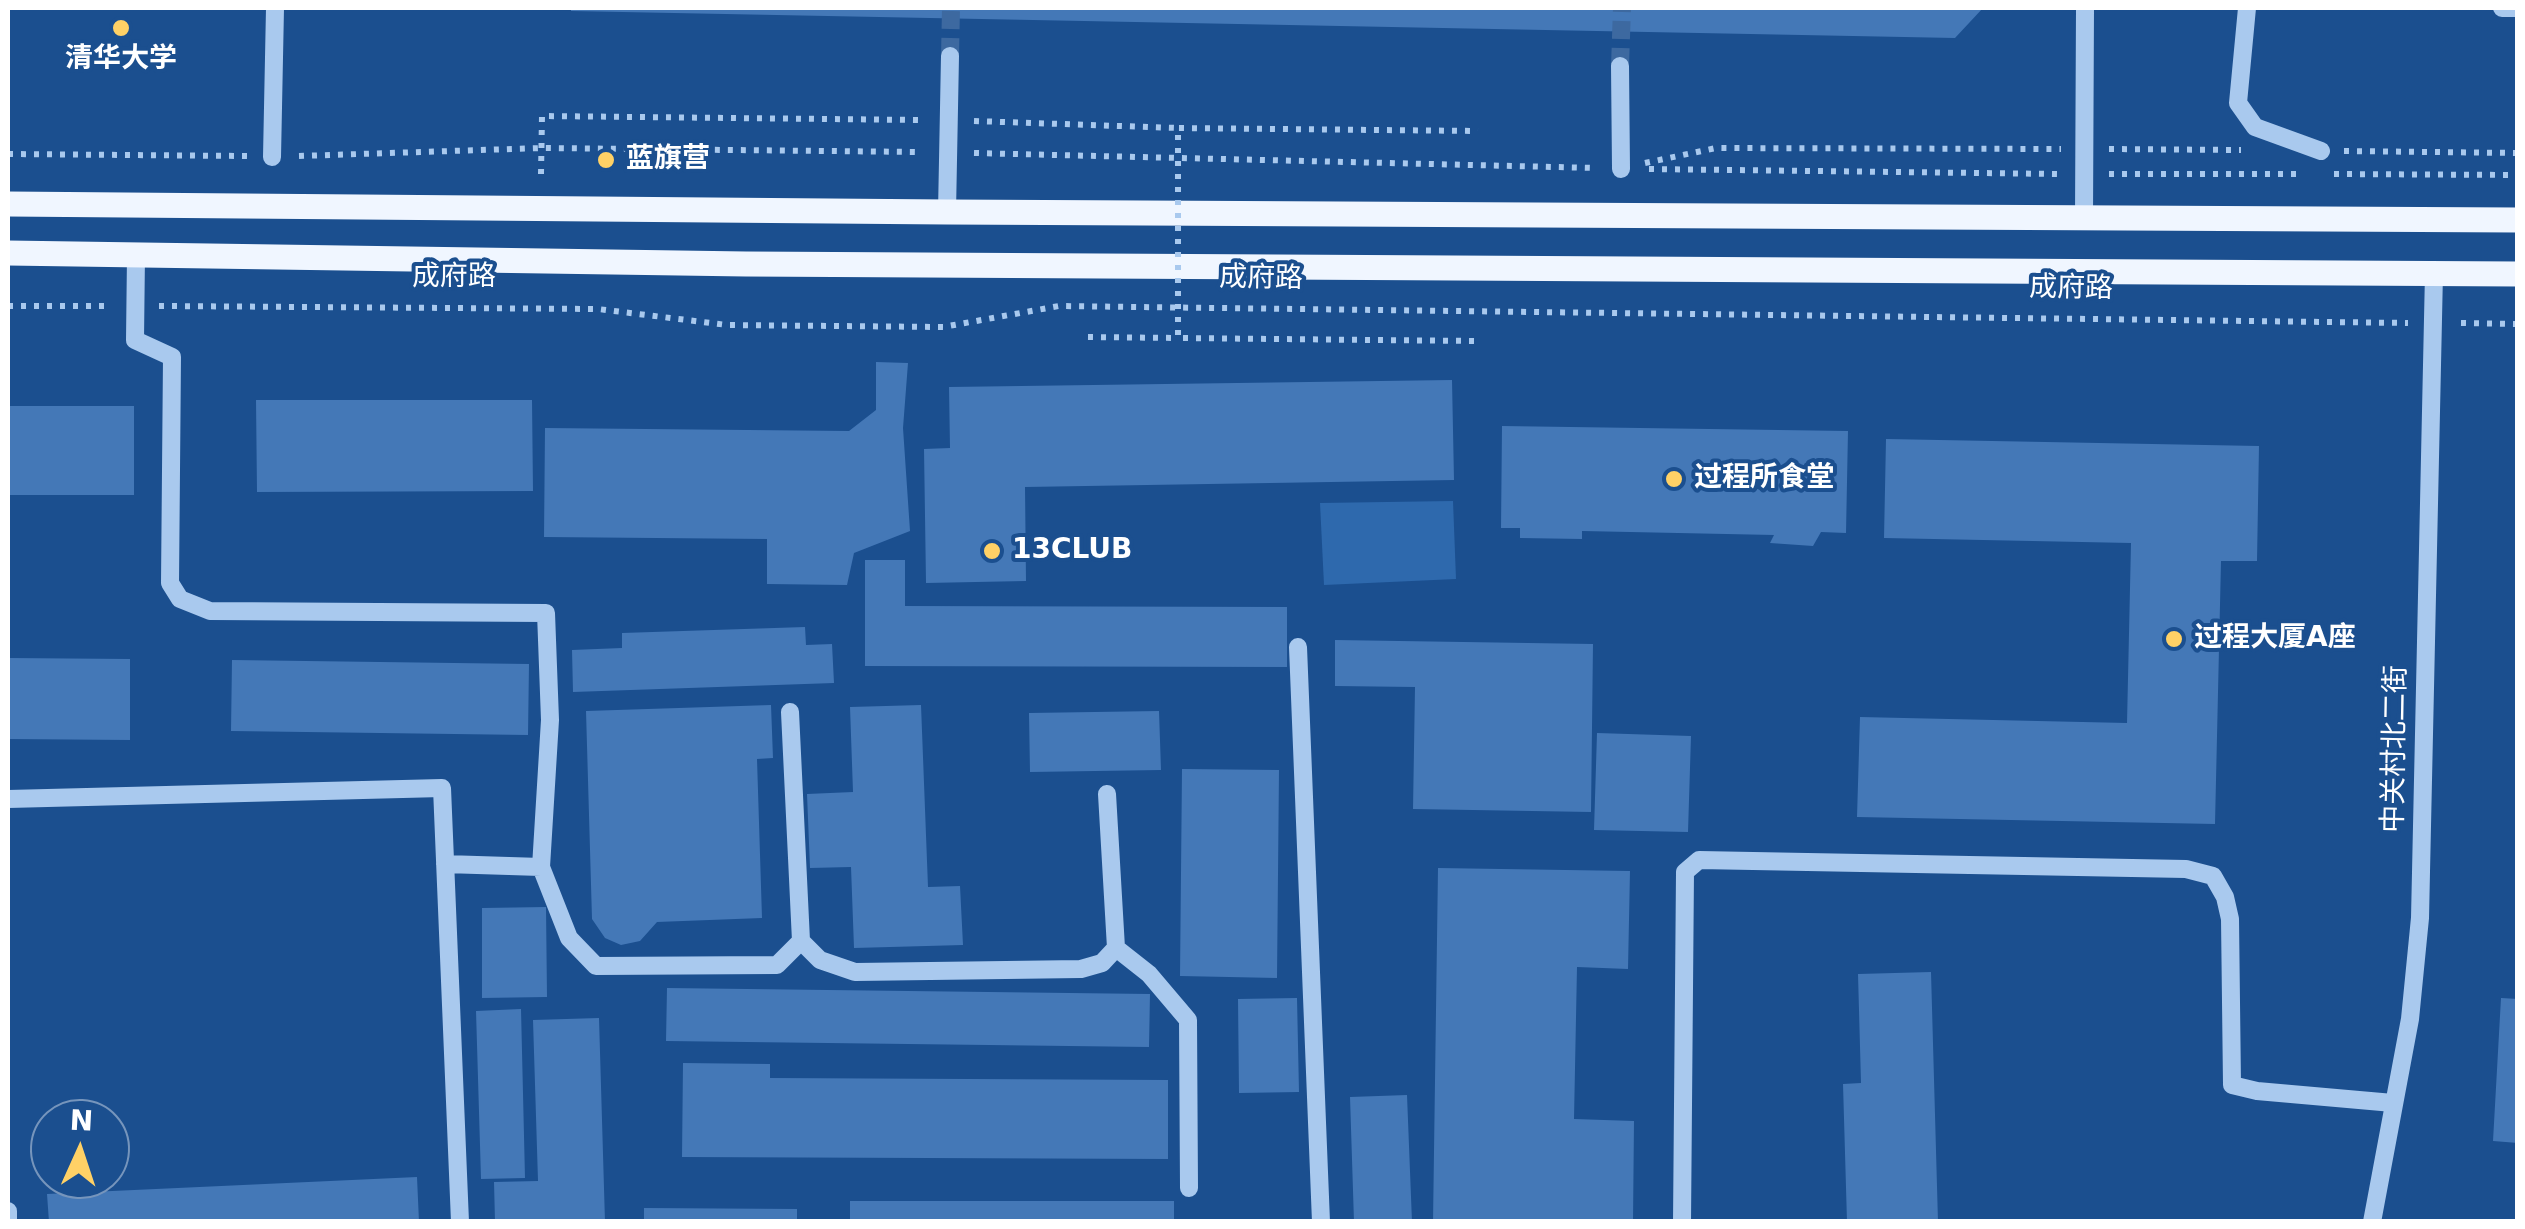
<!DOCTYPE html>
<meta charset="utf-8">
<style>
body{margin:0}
#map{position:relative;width:2525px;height:1229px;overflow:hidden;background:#1b4f8f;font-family:"DejaVu Sans",sans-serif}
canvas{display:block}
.frame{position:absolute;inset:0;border:10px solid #fff;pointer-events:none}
.north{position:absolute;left:30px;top:1099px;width:100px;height:100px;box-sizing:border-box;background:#1b4f8f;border:2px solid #7695bc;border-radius:50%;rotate:3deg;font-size:28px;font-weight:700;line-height:40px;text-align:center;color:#fff}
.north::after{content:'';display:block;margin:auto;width:35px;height:45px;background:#ffd166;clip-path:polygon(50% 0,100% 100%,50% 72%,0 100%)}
</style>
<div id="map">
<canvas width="2525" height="1229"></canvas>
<div class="frame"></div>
<div class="north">N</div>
</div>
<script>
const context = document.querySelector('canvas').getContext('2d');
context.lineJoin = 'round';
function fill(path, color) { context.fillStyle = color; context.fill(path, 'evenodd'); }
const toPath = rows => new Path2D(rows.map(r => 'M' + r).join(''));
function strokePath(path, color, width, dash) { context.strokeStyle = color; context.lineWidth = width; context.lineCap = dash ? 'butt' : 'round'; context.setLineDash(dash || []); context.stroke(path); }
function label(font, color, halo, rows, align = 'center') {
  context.font = font + ' "DejaVu Sans","Noto Sans SC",sans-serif'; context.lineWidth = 8; context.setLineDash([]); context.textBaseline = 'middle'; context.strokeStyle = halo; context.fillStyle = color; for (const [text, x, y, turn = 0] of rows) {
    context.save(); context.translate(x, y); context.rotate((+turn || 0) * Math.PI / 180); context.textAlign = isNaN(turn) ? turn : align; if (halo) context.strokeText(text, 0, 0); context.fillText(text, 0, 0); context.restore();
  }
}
fill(toPath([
 [1453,501,1456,579,1324,585,1320,503]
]), '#2e69ad');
fill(toPath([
 [571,8,1983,8,1955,38,571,11],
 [876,362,908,363,903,428,910,531,854,553,847,585,767,584,767,539,544,537,545,428,849,431,876,410],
 [1452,380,1454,480,1025,487,1026,581,926,583,924,449,950,448,949,387],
 [256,400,532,400,533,491,257,492],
 [8,406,134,406,134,495,8,495],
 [1502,426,1848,431,1846,533,1821,532,1813,546,1770,543,1774,535,1582,531,1582,539,1520,538,1520,528,1501,528],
 [1886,439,2259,446,2257,561,2221,561,2215,824,1857,817,1860,717,2127,723,2131,543,1884,538],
 [865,560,905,560,905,606,1287,607,1287,667,865,666],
 [805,627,806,645,832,644,834,683,573,692,572,650,622,648,622,633],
 [1335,640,1593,644,1591,812,1413,809,1415,687,1335,686],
 [8,658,130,659,130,740,8,739],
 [232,660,529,664,528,735,231,731],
 [771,705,773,758,757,759,762,918,657,922,640,941,621,945,605,938,592,919,586,711],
 [921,705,928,887,960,886,963,945,854,948,851,867,810,868,807,794,853,792,850,707],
 [1159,711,1161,770,1030,772,1029,713],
 [1597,733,1691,736,1688,832,1594,830],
 [1182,769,1279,770,1277,978,1180,976],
 [1438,868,1630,871,1628,969,1577,967,1574,1119,1634,1121,1633,1222,1433,1222],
 [546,907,547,997,482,998,482,908],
 [1931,972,1938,1222,1847,1222,1843,1084,1861,1083,1858,974],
 [667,988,1150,994,1149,1047,666,1041],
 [1297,998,1299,1092,1239,1093,1238,999],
 [2501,998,2518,999,2518,1143,2493,1141],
 [521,1009,525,1178,481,1179,476,1011],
 [599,1018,605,1222,495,1222,494,1182,538,1181,533,1020],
 [683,1063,770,1064,770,1078,1168,1080,1168,1159,682,1157],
 [1407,1095,1412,1222,1354,1222,1350,1097],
 [417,1177,419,1222,49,1222,47,1194],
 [850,1201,1174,1201,1174,1222,850,1222],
 [644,1208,797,1209,797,1222,644,1222]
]), '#4478b7');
strokePath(toPath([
 [950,56,951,8],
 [1620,66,1622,8]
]), '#3d69a0', 18, [18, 9]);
strokePath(toPath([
 [974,121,1178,128],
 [2109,149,2241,150],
 [2344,151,2518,153],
 [974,153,1596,168],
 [8,154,247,156],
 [299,156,542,148,921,152],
 [1645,163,1716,148,2061,149],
 [1649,169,2061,174],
 [541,174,542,116,921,120],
 [2109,174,2296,174],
 [2334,174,2518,175],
 [8,306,111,306],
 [159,306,598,309,727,325,943,327,1059,306,2408,323],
 [2461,323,2518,324],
 [1088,337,1178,338]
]), '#a9c9ee', 6, [5, 8]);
strokePath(toPath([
 [2247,8,2238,103,2255,127,2321,151],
 [2502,8,2518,8],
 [1620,66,1621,169],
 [272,157,275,8],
 [947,212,950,56],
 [2084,216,2085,8],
 [136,255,135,340,172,357,170,583,180,599,210,611,546,613,550,720,541,867],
 [1298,647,1321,1222],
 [8,799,442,788,460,1222],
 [445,864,541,867,569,938,596,966,777,965,801,941,790,712],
 [801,941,820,960,855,972,1081,969,1102,963,1116,948,1107,794],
 [1116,948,1149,974,1188,1020,1189,1188],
 [8,1211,8,1222],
 [1682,1222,1685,872,1699,860,2186,869,2213,876,2225,897,2230,919,2232,1085,2257,1091,2393,1103],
 [2372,1222,2410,1019,2420,918,2434,273]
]), '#a9c9ee', 18);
strokePath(toPath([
 [8,204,947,212,2518,220],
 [8,253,746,264,2518,274]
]), '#f0f6ff', 25);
strokePath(toPath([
 [1474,341,1178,338,1178,128,1478,131]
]), '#a9c9ee', 6, [5, 8]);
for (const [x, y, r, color] of [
 [121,28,10,"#ffd166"],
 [606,160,10,"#ffd166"],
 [1674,479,10,"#ffd166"],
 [992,551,10,"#ffd166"],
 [2174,639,10,"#ffd166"]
]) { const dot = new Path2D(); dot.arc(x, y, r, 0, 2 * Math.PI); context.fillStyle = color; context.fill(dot); strokePath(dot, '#1b4f8f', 4); }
label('bold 28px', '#fff', '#1b4f8f', [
 ["清华大学",121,60,"center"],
 ["蓝旗营",626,160],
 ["过程所食堂",1694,479],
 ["13CLUB",1012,551],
 ["过程大厦A座",2194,639]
], 'left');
label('28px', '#fff', '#1b4f8f', [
 ["成府路",454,278],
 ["成府路",1261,279,1],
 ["成府路",2071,289,1],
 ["中关村北二街",2396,749,-89]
]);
</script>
